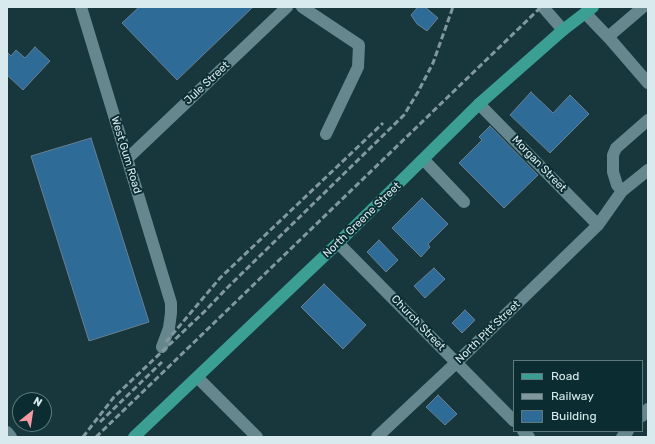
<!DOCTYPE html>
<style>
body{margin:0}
#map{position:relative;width:655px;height:444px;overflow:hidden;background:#17373d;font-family:Rubik,sans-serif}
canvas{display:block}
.frame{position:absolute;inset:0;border:8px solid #d8eaed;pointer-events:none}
.legend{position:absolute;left:513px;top:360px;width:130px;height:72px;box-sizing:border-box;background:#0b2d32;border:1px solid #5d797d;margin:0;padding:5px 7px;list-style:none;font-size:12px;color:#d8eaed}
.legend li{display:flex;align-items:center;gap:8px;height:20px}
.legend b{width:20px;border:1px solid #5d797d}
.north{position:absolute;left:12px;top:392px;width:40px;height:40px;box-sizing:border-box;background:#0b2d32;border:1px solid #5d797d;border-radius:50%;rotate:30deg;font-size:11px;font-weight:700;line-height:16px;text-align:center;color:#d8eaed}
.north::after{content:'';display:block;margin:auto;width:14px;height:18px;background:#f49aa3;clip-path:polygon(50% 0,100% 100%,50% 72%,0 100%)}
</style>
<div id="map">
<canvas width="655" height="444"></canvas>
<div class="frame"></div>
<ul class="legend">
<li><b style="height:5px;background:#3c9f93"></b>Road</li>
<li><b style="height:5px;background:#81999e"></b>Railway</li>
<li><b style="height:11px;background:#2e6b97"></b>Building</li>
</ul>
<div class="north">N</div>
</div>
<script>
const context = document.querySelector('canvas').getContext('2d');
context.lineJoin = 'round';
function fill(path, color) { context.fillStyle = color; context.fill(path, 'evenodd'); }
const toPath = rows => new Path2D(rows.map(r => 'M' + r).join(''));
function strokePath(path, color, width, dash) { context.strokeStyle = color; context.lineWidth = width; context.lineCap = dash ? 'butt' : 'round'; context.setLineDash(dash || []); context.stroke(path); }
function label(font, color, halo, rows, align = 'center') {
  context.font = font + ' Rubik,sans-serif'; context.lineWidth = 4; context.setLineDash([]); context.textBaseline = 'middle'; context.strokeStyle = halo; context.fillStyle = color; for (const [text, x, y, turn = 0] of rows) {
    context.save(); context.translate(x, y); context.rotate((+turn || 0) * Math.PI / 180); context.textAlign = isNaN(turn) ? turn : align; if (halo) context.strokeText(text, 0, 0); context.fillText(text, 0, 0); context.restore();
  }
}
const building = toPath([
 [139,7,253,7,177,80,122,23,139,7],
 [418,7,425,7,438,18,427,31,417,24,411,15,418,7],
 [35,47,50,61,23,90,7,75,7,52,11,56,16,50,25,58,35,47],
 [531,92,553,113,570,95,589,114,550,153,510,115,531,92],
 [490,126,538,175,504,208,459,163,482,140,479,137,490,126],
 [91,138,149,322,89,341,31,156,91,138],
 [422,198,448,224,428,244,430,247,421,257,392,228,422,198],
 [379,240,398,260,386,272,367,252,379,240],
 [434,268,445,279,425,298,414,286,434,268],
 [324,284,366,325,343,349,301,307,324,284],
 [465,310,475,320,462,333,452,323,465,310],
 [438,395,457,414,445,425,426,407,438,395]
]);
fill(building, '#2e6b97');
strokePath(building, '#687f92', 1);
strokePath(toPath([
 [81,7,171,303,171,313,169,328,162,347],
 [302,7,359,45,358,67,326,134],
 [543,7,563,30],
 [585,13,610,39,648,83],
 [608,37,643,7],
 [479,104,598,225],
 [127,159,287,7],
 [424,160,464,202],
 [622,191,617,185,613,172,613,155,616,148,648,120],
 [338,243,514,421],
 [198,378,257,437],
 [642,416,648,409],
 [523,431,529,437],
 [7,432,11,437],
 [377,437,456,363,598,225,622,191,648,170],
 [622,437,628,431]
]), '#65878d', 12);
strokePath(toPath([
 [134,437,338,243,479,104,563,30,593,7]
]), '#3c9f93', 12);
strokePath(toPath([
 [166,342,220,278,383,123],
 [100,422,162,362],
 [83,437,114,397,205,311,226,289,404,115,418,92,433,63,453,7],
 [96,437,541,7]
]), '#81999e', 3, [6, 3]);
label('11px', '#d8eaed', '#0b2d32', [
 ["Jule Street",207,83,-43],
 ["West Gum Road",126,155,73],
 ["Morgan Street",539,164,46],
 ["North Greene Street",362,220,-44],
 ["Church Street",418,323,46],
 ["North Pitt Street",488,332,-44]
]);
</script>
